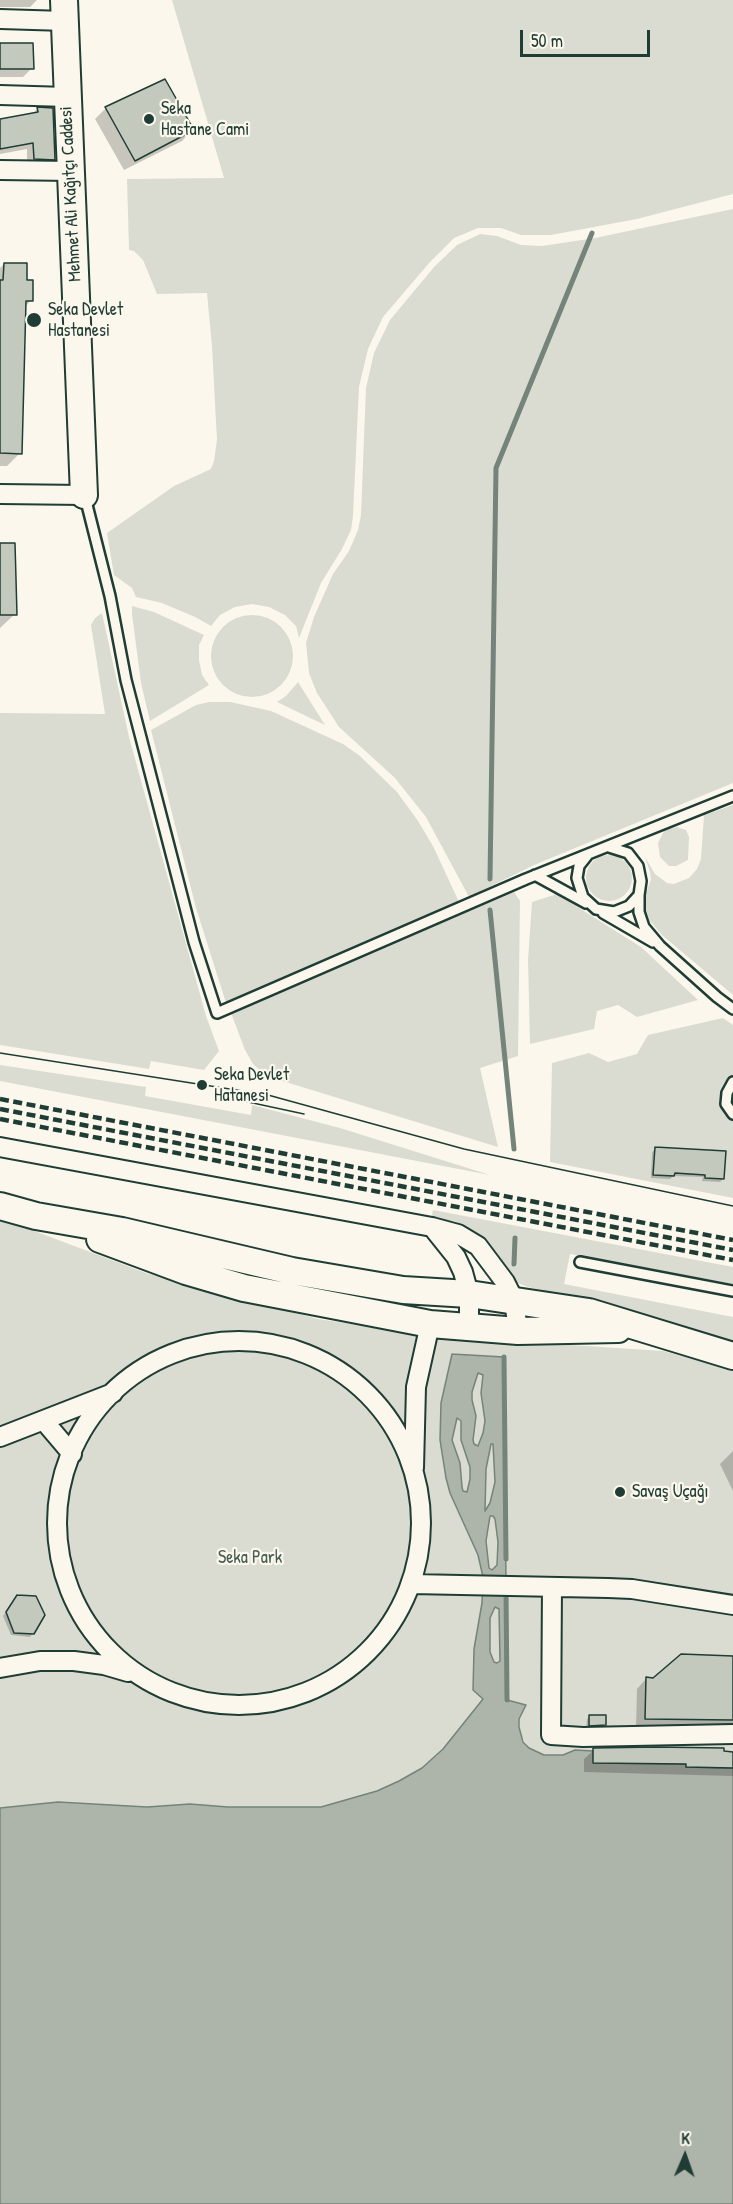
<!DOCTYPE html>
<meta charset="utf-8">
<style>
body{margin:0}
#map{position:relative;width:733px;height:2204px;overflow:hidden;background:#fbf7ec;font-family:"Patrick Hand",sans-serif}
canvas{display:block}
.north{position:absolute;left:655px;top:2126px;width:60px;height:60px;-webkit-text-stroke:4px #fbf7ec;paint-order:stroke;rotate:2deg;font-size:16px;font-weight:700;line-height:24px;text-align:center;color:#1f3d34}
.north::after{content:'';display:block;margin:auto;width:21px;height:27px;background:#1f3d34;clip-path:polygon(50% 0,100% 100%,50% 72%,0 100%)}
.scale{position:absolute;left:520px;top:30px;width:130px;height:27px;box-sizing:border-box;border:3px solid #1f3d34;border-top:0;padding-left:8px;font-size:18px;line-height:21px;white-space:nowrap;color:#1f3d34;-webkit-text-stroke:4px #fbf7ec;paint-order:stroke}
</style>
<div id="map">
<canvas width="733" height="2204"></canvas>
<div class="north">K</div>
<div class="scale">50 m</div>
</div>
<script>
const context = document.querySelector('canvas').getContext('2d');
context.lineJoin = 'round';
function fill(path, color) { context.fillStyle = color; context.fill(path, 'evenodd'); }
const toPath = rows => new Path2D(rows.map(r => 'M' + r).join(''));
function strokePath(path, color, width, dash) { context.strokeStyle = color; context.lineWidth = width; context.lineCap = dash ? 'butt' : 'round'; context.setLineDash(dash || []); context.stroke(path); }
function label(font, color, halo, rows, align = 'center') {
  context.font = font + ' "Patrick Hand",sans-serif'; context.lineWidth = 4.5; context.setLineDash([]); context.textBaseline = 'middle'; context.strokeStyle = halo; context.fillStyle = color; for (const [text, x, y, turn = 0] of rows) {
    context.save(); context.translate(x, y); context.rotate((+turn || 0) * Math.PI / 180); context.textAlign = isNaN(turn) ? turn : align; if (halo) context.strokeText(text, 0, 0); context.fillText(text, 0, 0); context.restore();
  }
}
fill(toPath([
 [172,0,733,0,733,194,637,219,551,235,521,235,501,228,478,228,454,238,430,262,383,317,368,349,359,387,353,516,351,530,342,549,321,583,299,638,296,626,285,615,269,607,252,604,235,607,220,615,211,626,195,617,162,603,136,597,132,588,114,575,107,533,174,486,211,469,214,461,217,440,212,346,207,293,157,294,143,260,134,251,129,250,127,179,224,178],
 [733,209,733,783,534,865,469,897,426,817,395,778,339,727,317,693,309,673,306,643,314,617,333,574,349,551,358,530,361,515,366,388,374,353,390,320,434,267,457,245,480,234,497,236,521,245,542,246,595,238],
 [132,606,154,612,204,635,199,645,199,660,202,675,209,685,150,721,141,683,132,614],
 [102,613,129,737,206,1016,219,1051,204,1070,151,1061,149,1069,0,1045,0,713,105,714,91,625,95,618],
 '211 656a41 41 0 1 1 82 0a41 41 0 1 1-82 0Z',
 [298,682,325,725,277,702,286,696],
 [209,702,230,702,271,711,343,744,360,756,397,792,418,821,433,846,459,902,226,1003,196,908,151,730,196,705],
 [733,805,733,995,662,935,650,921,645,910,644,898,651,880,650,872,645,857,655,874,667,883,674,884,689,878,697,869,701,859,704,815],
 [677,827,686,830,689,837,688,860,676,866,669,866,660,857,658,843,665,829],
 '586 878a23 23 0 1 1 46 0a23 23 0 1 1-46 0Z',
 [514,892,520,901,518,1056,480,1068,498,1147,266,1076,253,1064,245,1050,231,1013],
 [557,894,641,947,698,1000,637,1017,618,1005,597,1011,594,1029,530,1044,528,960,532,902],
 [723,1018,733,1025,733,1198,550,1162,552,1063,589,1053,608,1062,637,1054,648,1035],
 [0,1065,146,1087,145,1096,251,1115,252,1105,340,1128,490,1175,0,1081],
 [433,1210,733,1267,733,1284,570,1254,564,1284,733,1317,733,1342,660,1318,528,1287,518,1283,489,1246,473,1231,454,1221,431,1220],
 [0,1218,146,1273,318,1319,392,1330,479,1339,663,1351,733,1370,733,1768,686,1767,685,1764,593,1763,570,1753,563,1755,544,1755,529,1748,520,1735,519,1719,525,1705,507,1700,484,1699,443,1749,422,1768,399,1781,377,1791,321,1807,228,1807,190,1804,147,1808,58,1802,0,1808]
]), '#dbdcd1');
const water = toPath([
 [452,1354,504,1357,507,1700,526,1705,519,1719,519,1727,523,1742,529,1748,544,1755,563,1755,575,1750,593,1751,594,1763,686,1764,686,1767,733,1768,733,2204,0,2204,0,1808,58,1802,147,1807,190,1804,228,1807,321,1807,377,1791,399,1781,422,1768,443,1749,483,1699,473,1690,474,1649,482,1603,483,1577,478,1555,450,1493,446,1478,440,1440,441,1403,452,1354],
 [478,1373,483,1375,481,1393,485,1421,483,1433,478,1446,474,1444,473,1440,476,1416,472,1400,472,1392,478,1373],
 [457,1418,461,1421,461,1440,470,1467,470,1479,467,1492,463,1491,462,1487,460,1463,452,1440,457,1418],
 [491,1444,493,1444,495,1482,490,1503,485,1511,486,1469,491,1444],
 [490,1516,493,1516,495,1519,498,1542,497,1565,492,1570,489,1568,486,1541,490,1516],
 [495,1607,499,1609,500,1661,497,1663,494,1662,490,1652,490,1618,495,1607]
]);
fill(water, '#adb4aa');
strokePath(water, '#74847b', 1.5);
fill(toPath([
 [0,0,37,0,30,7,0,7],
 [0,45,32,68,23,77,0,77],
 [106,108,192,130,182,141,124,170,95,119],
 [37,109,54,159,47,166,27,166,27,149,0,154,0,121,32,115],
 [4,264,25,281,31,300,25,307,20,453,7,466,0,466,0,268],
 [0,545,15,614,0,628],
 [655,1149,723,1179,720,1182,702,1181,703,1177,673,1176,670,1179,651,1178,652,1152],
 [733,1451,733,1491,720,1464],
 [14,1600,33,1633,30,1637,11,1635,3,1616],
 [733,1657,733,1729,636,1728,637,1689,646,1679,653,1679],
 [590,1716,604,1725,601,1728,586,1728,587,1719],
 [594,1750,733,1753,733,1776,584,1772,584,1759]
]), '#0003');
strokePath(toPath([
 [490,879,496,468,592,233],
 [490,910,514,1149],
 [514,1264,515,1238],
 [504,1357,506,1559],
 [506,1589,507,1700]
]), '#74847b', 5);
const building = toPath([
 [0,43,33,43,34,69,0,69,0,43],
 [165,79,194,130,135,161,105,107,165,79],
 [37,107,53,108,55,160,34,159,33,143,0,149,0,119,38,112,37,107],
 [4,263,27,263,27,280,33,280,33,301,26,301,22,454,0,453,0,280,3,280,4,263],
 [0,543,15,543,17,615,0,615,0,543],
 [655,1147,726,1151,724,1179,705,1178,705,1175,675,1173,674,1176,653,1175,655,1147],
 [17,1595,36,1596,45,1615,34,1634,14,1633,6,1612,17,1595],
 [681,1654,733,1656,733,1720,645,1719,646,1677,653,1678,681,1654],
 [589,1715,606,1715,606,1725,589,1726,589,1715],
 [656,1747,724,1748,724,1751,733,1752,733,1768,686,1767,686,1764,593,1763,593,1748,656,1747]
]);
fill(building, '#c4c9be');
strokePath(building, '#1f3d34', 1.5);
const lane = toPath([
 [85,497,110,596,126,680,194,942,217,1013,526,879,733,796],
 [587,856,579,866,577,878,583,897,596,909,614,912,629,906,639,895,641,881,638,866,628,853,609,847],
 [535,875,586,903],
 [639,895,639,912,644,927,660,946,717,997,733,1009],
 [603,913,653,942],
 [733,1082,727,1093,726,1104,733,1114],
 [580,1262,733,1291]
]);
const street = toPath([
 [0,19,65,21],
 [0,95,67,97],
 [0,170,71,171],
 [0,494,84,495],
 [0,1147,432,1227,458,1234,478,1246,505,1282,514,1300,518,1331],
 [432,1227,456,1257,463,1272,469,1294,469,1328],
 '57 1523a182 182 0 1 1 364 0a182 182 0 1 1-364 0Z',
 [44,1421,72,1454],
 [0,1437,113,1393],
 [414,1468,416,1387,430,1324],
 [412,1584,608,1588,632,1589,733,1605],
 [552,1587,551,1735,583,1737,733,1734],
 [0,1668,40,1661,74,1661,104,1665,128,1672]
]);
const secondary = toPath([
 [64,0,84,495],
 [0,1206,36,1216,122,1231,292,1271,403,1290,469,1294,589,1312,733,1356],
 [100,1239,186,1271,244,1288,430,1324,518,1331,618,1329]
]);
strokePath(lane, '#1f3d34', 14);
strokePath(street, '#1f3d34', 22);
strokePath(secondary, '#1f3d34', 30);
strokePath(lane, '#fbf7ec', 9);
strokePath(street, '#fbf7ec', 18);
strokePath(secondary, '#fbf7ec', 26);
strokePath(toPath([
 [0,1053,268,1095,464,1149,733,1206],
 [225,1097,304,1114]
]), '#1f3d34', 1.5);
strokePath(toPath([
 [0,1099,733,1240],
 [0,1109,733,1250],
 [0,1119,733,1260]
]), '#1f3d34', 4.5, [9, 4.5]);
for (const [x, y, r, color] of [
 [149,119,6,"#1f3d34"],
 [34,320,8,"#1f3d34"],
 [202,1085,6,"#1f3d34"],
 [620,1492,6,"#1f3d34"]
]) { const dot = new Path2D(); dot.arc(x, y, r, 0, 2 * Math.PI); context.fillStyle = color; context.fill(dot); strokePath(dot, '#fbf7ec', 2); }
label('18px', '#1f3d34', '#fbf7ec', [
 ["Seka",161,109],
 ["Hastane Cami",161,130],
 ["Seka Devlet",48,310],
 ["Hastanesi",48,331],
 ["Seka Devlet",214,1075],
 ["Hatanesi",214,1096],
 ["Savaş Uçağı",632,1492]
], 'left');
label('18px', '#1f3d34', '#fbf7ec', [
 ["Mehmet Ali Kağıtçı Caddesi",71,194,-93]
]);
label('18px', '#455d53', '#fbf7ec', [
 ["Seka Park",250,1558]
]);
</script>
